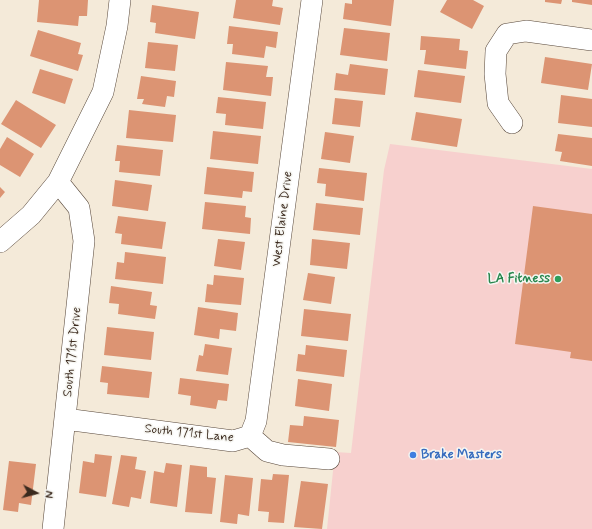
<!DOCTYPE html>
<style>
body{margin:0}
#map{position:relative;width:592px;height:529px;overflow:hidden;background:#f4ead9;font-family:Mynerve,sans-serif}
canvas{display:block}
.north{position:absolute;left:16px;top:473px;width:40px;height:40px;-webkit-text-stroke:3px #f6f6f2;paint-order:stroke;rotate:97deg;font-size:11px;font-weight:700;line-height:16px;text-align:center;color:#3b2a1e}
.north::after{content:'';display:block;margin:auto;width:14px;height:18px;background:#3b2a1e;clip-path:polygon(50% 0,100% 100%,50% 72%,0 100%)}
</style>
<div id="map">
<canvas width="592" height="529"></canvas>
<div class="north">N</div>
</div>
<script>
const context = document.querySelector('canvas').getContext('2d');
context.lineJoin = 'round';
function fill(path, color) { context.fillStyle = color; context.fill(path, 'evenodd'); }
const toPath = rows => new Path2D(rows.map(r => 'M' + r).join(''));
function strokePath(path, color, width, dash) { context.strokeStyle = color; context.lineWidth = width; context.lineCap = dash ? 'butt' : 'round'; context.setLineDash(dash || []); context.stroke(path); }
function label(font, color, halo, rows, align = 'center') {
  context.font = font + ' Mynerve,sans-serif'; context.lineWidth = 3; context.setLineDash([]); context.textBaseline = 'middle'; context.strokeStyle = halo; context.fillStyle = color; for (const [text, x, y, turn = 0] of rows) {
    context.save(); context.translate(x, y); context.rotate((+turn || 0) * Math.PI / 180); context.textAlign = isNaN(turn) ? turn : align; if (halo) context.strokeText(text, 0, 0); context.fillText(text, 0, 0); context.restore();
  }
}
fill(toPath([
 [390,144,592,169,592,529,327,529,335,452,351,453,384,170]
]), '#f7d0ce');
fill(toPath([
 [39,0,88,0,87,16,79,16,78,26,37,22],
 [236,0,273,0,272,6,283,8,280,25,233,18],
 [352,0,394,0,391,26,343,19,345,3,352,4],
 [447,0,473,0,484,6,472,29,440,12],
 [545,0,562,0,561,4,545,2],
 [572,0,592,0,592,5,572,2],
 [152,5,199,12,195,39,155,33,156,23,150,22],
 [229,26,278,32,276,48,266,46,264,58,232,54,233,44,227,44],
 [344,28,390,33,387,61,340,55],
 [38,30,81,43,78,54,83,55,78,71,30,56],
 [421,36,460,39,459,50,468,51,466,69,424,64,426,50,420,50],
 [148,42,178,45,175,71,145,68],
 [545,57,592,64,588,90,541,83],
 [226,62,268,66,266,77,273,77,271,96,223,90],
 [350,64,388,69,385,95,334,90,336,73,348,75],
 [40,69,73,79,65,104,32,93],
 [418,70,465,76,461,103,414,97],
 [141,76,176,81,174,97,167,96,165,107,142,104,144,99,137,99],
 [561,95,592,99,592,127,558,123],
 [218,97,266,102,263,129,225,125,226,114,216,113],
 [335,98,363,101,360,127,332,124],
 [16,100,56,125,41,148,1,124],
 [129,110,176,115,173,142,126,138],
 [416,112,462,119,457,147,411,140],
 [213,131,261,136,258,164,210,159],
 [325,132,354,136,350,163,321,159],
 [558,134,592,138,592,166,560,161,562,152,555,151],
 [7,137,34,154,20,177,0,165,0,149],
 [117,145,163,150,160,176,119,172,120,161,115,161],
 [207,167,254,172,252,192,243,191,242,198,204,194],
 [319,168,367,173,364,201,325,196,326,184,317,183],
 [115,180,152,185,148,211,112,206],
 [0,187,5,192,0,198],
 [205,202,246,206,245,217,251,218,250,234,202,229],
 [316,203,363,208,360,235,313,230],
 [533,206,592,214,592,361,570,358,571,352,515,344],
 [118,216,166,222,162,249,121,244,122,234,115,233],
 [218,239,245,242,241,270,214,266],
 [312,239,350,243,347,269,310,265],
 [125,252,166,257,163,284,115,279,117,262,124,263],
 [308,273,335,277,331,304,303,300],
 [214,275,244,278,241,305,205,302,207,284,213,285],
 [111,286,152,292,150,305,157,306,155,319,118,314,119,304,109,303],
 [198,307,238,313,236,331,220,329,219,339,194,335],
 [304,309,351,314,348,341,301,336],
 [107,327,154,332,151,360,104,355],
 [205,344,232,348,228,375,196,371,199,355,203,356],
 [306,345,347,350,344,377,296,371,298,354,305,355],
 [102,366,152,372,149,398,107,394,108,383,100,382],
 [180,378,229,384,227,401,218,400,216,409,190,405,191,396,178,394],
 [298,379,332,384,329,411,295,406],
 [304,416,339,420,336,447,288,442,290,425,303,426],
 [95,454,112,456,106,497,79,493,83,461,94,463],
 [121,455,137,457,135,469,146,471,141,499,131,497,129,507,112,504],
 [9,461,36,464,31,505,19,503,18,512,3,510],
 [166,463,182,465,177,507,150,503,154,471,164,473],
 [190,465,207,467,207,477,216,478,212,514,185,512],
 [273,474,289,475,284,523,268,522,269,512,258,511,261,479,272,480],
 [225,475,253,478,249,516,238,514,237,524,220,522],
 [301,481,328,484,322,529,294,527]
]), '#dc9473');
const minor = toPath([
 [512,123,498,103,495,74,496,51,507,34,526,31,592,40],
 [0,242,31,215,58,182,103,92,117,26,120,0],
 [65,419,233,441,250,436],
 [250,436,256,421,312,0],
 [250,436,267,451,283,455,329,459],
 [53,529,84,241,79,208,58,182]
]);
strokePath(minor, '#57473a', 22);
strokePath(minor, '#fff', 21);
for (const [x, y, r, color] of [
 [558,279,4,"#2e9e5b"],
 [413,455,4,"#3f7fe0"]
]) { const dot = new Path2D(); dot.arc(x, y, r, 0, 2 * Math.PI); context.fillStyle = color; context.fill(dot); strokePath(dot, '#f6f6f2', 1.5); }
label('13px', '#3b2a1e', '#f6f6f2', [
 ["West Elaine Drive",283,219,-83],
 ["South 171st Drive",73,352,-84],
 ["South 171st Lane",189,434,6]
]);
label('bold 13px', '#27864d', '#f6f6f2', [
 ["LA Fitness",550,279]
], 'right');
label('bold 13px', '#366cbe', '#f6f6f2', [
 ["Brake Masters",421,455]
], 'left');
</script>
